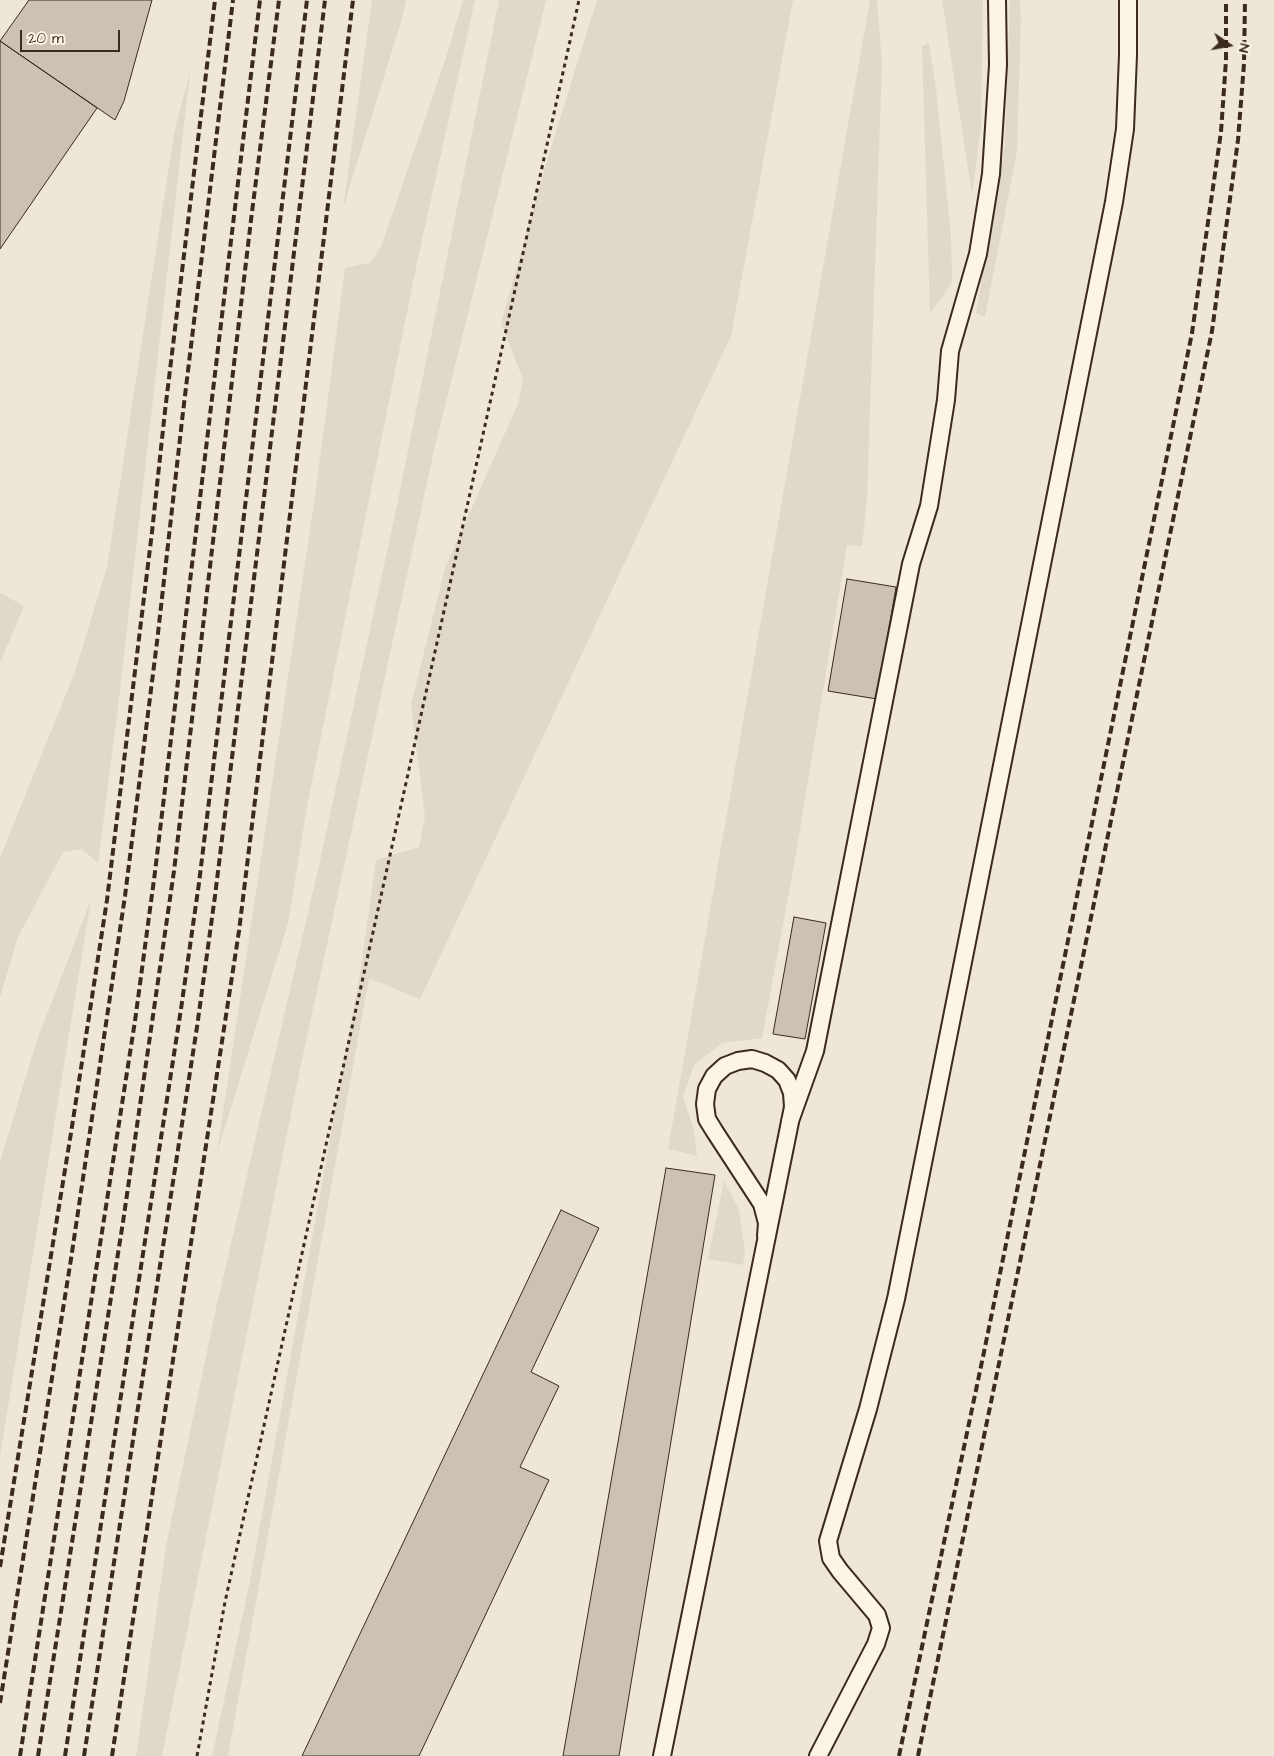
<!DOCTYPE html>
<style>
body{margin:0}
#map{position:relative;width:1274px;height:1756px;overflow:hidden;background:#fcf5e5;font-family:"Architects Daughter",sans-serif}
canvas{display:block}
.north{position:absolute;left:1204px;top:20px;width:50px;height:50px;-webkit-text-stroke:4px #fcf5e5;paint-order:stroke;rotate:102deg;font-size:14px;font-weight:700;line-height:20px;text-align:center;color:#3b2a1e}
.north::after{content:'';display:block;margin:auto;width:18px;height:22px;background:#3b2a1e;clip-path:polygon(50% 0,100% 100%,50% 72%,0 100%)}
.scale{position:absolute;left:20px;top:30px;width:100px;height:22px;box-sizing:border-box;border:2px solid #3b2a1e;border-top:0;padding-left:6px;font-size:15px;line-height:18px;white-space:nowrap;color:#3b2a1e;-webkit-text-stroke:4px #fcf5e5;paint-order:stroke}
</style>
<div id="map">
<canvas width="1274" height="1756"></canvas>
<div class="north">N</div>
<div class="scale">20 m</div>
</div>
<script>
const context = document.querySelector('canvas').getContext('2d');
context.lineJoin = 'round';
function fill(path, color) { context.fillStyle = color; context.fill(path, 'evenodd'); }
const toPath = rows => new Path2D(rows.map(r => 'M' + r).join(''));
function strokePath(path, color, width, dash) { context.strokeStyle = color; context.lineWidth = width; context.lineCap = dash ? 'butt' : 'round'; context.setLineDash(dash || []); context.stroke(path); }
fill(toPath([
 [0,0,1274,0,1274,1756,0,1756]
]), '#eee6d6');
fill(toPath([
 [372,0,406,0,401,22,343,208],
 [463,0,475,0,418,258,308,801,288,923,217,1153,315,496,345,268,370,263,381,247,446,58],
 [499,0,546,0,434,450,300,1069,162,1756,136,1756,166,1546,217,1304,320,861,396,510],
 [597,0,793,0,731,336,420,999,369,978,228,1756,212,1756,249,1586,360,974,376,860,419,847,425,816,411,705,445,568,518,404,523,379,501,323,549,154],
 [870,0,877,0,882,64,867,498,862,546,847,545,796,854,762,1038,722,1043,694,1065,683,1097,694,1131,697,1156,668,1149],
 [942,0,983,0,981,127,972,195],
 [1010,0,1020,0,1021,15,1017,151,985,317,976,313,1005,144],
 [929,43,936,89,951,235,952,282,930,314,922,46],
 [190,72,119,699,98,863,82,849,63,852,18,937,0,997,0,858,75,672,107,567,174,134],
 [0,593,24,606,0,663],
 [91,900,25,1303,0,1456,0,1162,36,1043],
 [724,1181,739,1210,745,1250,743,1265,708,1259]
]), '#e0d8c8');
const building = toPath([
 [29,0,152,0,124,101,115,120,0,41,29,0],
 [0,41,97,108,0,249,0,41],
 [847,579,896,587,877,699,828,691,847,579],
 [794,917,826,923,805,1039,773,1034,794,917],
 [666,1168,715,1175,619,1756,563,1756,666,1168],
 [561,1210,599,1228,531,1372,559,1386,520,1467,549,1480,419,1756,302,1756,561,1210]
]);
fill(building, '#ccc2b3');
strokePath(building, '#3b2a1e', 1);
const service = toPath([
 [790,1121,815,1051,911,564,929,506,946,400,950,351,978,254,991,174,998,65,997,0],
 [662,1756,793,1107,792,1093,787,1080,778,1070,765,1063,752,1059,738,1061,725,1066,714,1076,707,1089,705,1104,707,1119,715,1132,762,1204,767,1223,766,1236],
 [818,1756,876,1644,881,1628,877,1615,840,1571,831,1558,828,1541,868,1409,896,1299,1114,202,1125,129,1128,55,1128,0]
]);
strokePath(service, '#3b2a1e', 20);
strokePath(toPath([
 [197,1756,225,1602,579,0]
]), '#3b2a1e', 3, [4, 4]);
strokePath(service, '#fcf5e5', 16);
strokePath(toPath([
 [0,1567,71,1133,107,900,152,532,165,411,215,0],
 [0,1703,71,1259,125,896,157,642,183,412,233,0],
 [20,1756,135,1021,155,872,260,0],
 [38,1756,123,1222,174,871,251,220,279,0],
 [65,1756,181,1009,199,883,307,0],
 [84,1756,197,1027,215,896,325,0],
 [112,1756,239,931,353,0],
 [899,1756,984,1352,1192,333,1221,132,1226,60,1226,0],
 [918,1756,1212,331,1238,140,1244,64,1245,0]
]), '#3b2a1e', 4, [8, 4]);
</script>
